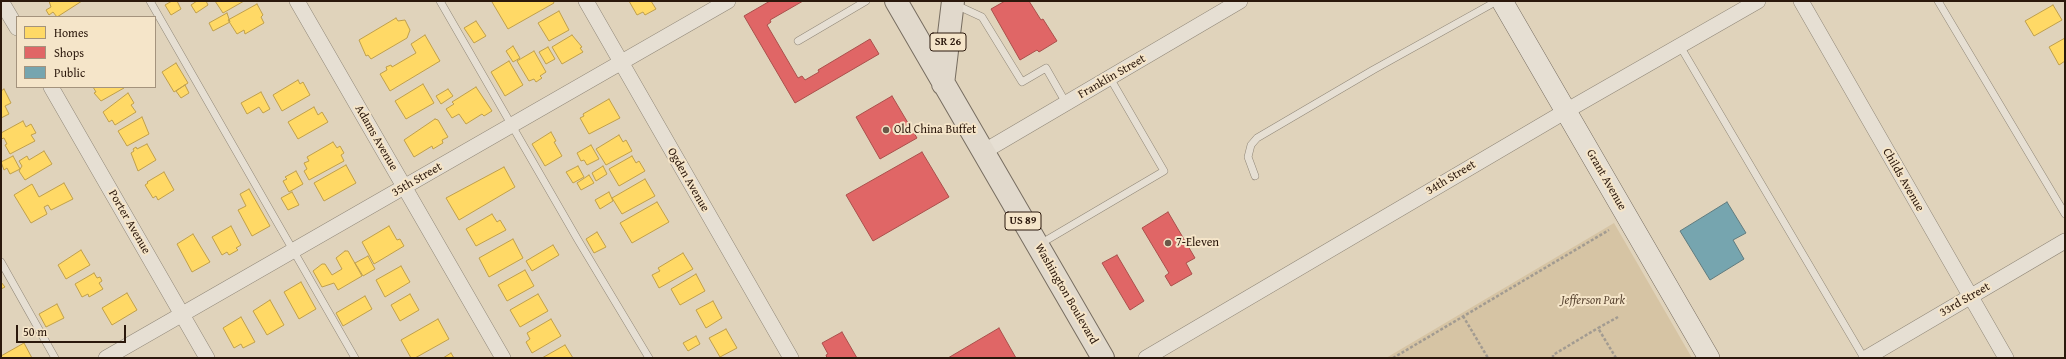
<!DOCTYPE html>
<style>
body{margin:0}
#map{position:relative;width:2066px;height:359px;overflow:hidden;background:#e0d3bb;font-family:"Gentium Book Plus",serif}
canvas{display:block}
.frame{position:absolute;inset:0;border:2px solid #2b180c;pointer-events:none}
.legend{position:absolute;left:16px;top:16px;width:140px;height:72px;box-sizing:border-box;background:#f5e5c9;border:1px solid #a4937d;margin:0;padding:5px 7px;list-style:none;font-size:12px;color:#2b180c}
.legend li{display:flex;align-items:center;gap:8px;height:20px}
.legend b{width:20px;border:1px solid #a4937d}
.scale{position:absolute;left:16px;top:325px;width:110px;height:18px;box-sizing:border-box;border:2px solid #2b180c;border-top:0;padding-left:5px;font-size:12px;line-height:14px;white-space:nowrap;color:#2b180c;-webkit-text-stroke:3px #f5e5c9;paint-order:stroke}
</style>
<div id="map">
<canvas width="2066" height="359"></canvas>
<div class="frame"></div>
<ul class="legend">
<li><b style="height:11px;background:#ffd966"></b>Homes</li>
<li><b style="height:11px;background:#e06666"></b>Shops</li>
<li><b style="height:11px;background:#76a5af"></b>Public</li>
</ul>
<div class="scale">50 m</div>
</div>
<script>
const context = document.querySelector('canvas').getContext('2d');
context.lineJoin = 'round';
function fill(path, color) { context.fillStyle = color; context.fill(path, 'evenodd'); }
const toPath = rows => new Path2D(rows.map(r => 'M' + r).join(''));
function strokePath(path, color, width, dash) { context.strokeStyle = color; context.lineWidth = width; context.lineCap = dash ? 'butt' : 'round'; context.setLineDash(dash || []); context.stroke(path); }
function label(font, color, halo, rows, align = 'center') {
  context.font = font + ' "Gentium Book Plus",serif'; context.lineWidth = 4; context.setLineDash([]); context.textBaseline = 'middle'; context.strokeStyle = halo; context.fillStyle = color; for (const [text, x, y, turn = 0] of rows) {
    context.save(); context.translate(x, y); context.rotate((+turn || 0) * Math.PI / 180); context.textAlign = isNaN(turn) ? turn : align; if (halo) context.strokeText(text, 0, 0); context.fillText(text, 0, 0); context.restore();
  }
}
fill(toPath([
 [1614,223,1692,358,1386,358]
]), '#d6c4a4');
const homes = toPath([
 [82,1,57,17,53,12,49,15,46,10,51,7,49,1,82,1],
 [172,1,177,1,181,9,171,15,165,5,172,1],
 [197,1,206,1,208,5,196,13,191,5,197,1],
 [215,1,244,1,223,13,215,1],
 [494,1,553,1,554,3,508,29,492,2,494,1],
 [629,1,651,1,656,9,645,15,643,12,637,15,629,1],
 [257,4,263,15,261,17,264,23,245,34,244,30,237,34,228,20,257,4],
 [2053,5,2062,20,2034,36,2025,21,2053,5],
 [559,11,569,30,549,41,538,23,559,11],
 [227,13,230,22,213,31,209,23,227,13],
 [396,18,398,21,405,20,410,30,407,38,371,59,368,55,366,56,359,40,396,18],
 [476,21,486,36,474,43,464,28,476,21],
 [425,35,440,61,390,91,380,74,387,70,386,67,391,65,392,67,416,53,411,44,425,35],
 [572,35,582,47,580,48,583,52,562,64,552,47,572,35],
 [2065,38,2065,61,2059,65,2049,47,2065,38],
 [513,46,520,58,513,62,506,51,513,46],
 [548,47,555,59,546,64,539,52,548,47],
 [534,51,546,72,540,76,542,78,536,82,534,79,529,81,517,61,534,51],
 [509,61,523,85,505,96,491,72,509,61],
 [176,63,188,83,174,92,162,72,176,63],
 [298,80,300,84,303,82,310,95,282,111,273,95,298,80],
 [423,84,434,103,406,119,395,101,423,84],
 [185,85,189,93,181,98,176,91,185,85],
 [93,87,123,87,124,88,101,101,94,93,96,92,93,87],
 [476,87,492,111,484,116,482,114,466,124,459,114,452,118,446,109,454,104,452,102,476,87],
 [4,89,11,103,5,106,9,114,1,118,1,91,4,89],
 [448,89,453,96,441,104,436,96,448,89],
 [261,92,270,109,263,113,259,107,247,114,241,103,261,92],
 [128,93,134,103,131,105,136,112,115,125,112,120,109,122,103,112,128,93],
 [609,99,620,118,589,134,580,118,584,116,583,114,609,99],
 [314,107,318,115,322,112,328,122,298,139,288,122,314,107],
 [142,117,149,134,127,146,118,131,142,117],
 [435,119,438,120,448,137,442,140,443,143,433,149,432,146,414,157,404,140,435,119],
 [23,121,26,127,31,124,36,133,31,135,35,141,10,154,5,145,7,144,4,138,1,139,1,133,23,121],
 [551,132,556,141,554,142,562,156,545,166,532,144,551,132],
 [619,135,623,142,626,140,632,151,606,165,596,149,619,135],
 [333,142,337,148,340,146,344,153,341,155,344,161,309,180,304,171,307,169,304,163,309,161,307,157,333,142],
 [147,144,156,160,138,171,131,153,134,151,133,149,136,147,137,149,147,144],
 [591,145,599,159,587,165,584,160,581,161,577,153,591,145],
 [44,151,52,164,25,180,19,171,22,166,19,161,27,156,29,160,44,151],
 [13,156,20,169,10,174,7,168,4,170,1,162,13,156],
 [632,156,636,163,639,161,645,171,619,186,609,169,632,156],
 [346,165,356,183,324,201,314,183,346,165],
 [578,166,584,177,573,183,566,172,578,166],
 [603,166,607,174,596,181,592,173,603,166],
 [504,167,515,187,459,220,446,198,504,167],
 [296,171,303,184,289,192,283,181,287,179,285,177,296,171],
 [164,172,174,190,158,200,156,196,153,198,145,185,148,183,147,182,164,172],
 [589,175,594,183,581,190,577,183,589,175],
 [645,179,655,196,622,214,612,198,645,179],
 [64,183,73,199,51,210,48,205,44,207,47,214,31,223,14,195,32,184,39,197,64,183],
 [249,189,270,226,252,236,238,210,246,206,240,194,249,189],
 [292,192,299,205,288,210,281,198,292,192],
 [609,192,613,201,600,209,595,200,609,192],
 [657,202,669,222,632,243,620,223,657,202],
 [492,214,497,222,500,220,506,230,476,246,466,229,492,214],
 [231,226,241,245,236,248,238,250,229,255,227,252,222,255,212,237,231,226],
 [389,226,397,240,400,239,404,246,374,264,362,242,389,226],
 [597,232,606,247,594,253,586,239,597,232],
 [193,234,210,262,192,272,177,244,193,234],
 [513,239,523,258,489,277,479,258,513,239],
 [553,245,559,255,532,271,526,261,553,245],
 [81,250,90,265,66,279,58,265,81,250],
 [345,251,348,251,362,276,338,290,334,283,322,287,313,271,322,264,325,264,332,275,342,269,336,258,345,251],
 [683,253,693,269,659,288,652,275,660,271,658,268,683,253],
 [368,256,375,269,363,276,355,263,368,256],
 [401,266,410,282,385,297,376,280,401,266],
 [525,270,534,286,507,301,498,285,525,270],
 [94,273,97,278,100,277,102,281,99,283,103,289,89,297,88,294,82,297,75,284,94,273],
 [696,274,705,291,680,305,671,289,696,274],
 [1,282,5,287,1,289,1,282],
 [301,282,316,309,299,319,284,292,301,282],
 [127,293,137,310,112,325,102,308,127,293],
 [410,294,419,310,400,321,391,305,410,294],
 [538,294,548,311,520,327,510,310,538,294],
 [365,296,372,309,343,326,336,313,365,296],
 [270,300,284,325,267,335,253,311,270,300],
 [713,301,722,318,706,328,696,310,713,301],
 [57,304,64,318,46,327,39,314,57,304],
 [241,317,255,342,243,348,241,344,234,348,223,328,241,317],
 [438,319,449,339,415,358,411,358,401,340,438,319],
 [551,319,561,336,532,353,526,342,530,339,527,333,551,319],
 [726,329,737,348,720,357,709,338,726,329],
 [696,336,700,344,688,351,683,343,696,336],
 [24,343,32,358,1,358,1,356,24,343],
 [565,345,573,358,542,358,565,345],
 [451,353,454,358,443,358,451,353]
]);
fill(homes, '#ffd966');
strokePath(homes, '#bf9f4b', 1);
const shops = toPath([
 [770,1,803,1,770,20,771,22,767,25,798,78,802,76,805,80,819,72,818,70,870,39,879,54,795,103,744,16,770,1],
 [1005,1,1029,1,1041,20,1043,19,1057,41,1039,52,1037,50,1020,60,991,9,1005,1],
 [892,96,917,138,880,159,856,117,892,96],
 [922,152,949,197,873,241,846,195,922,152],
 [1168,212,1195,258,1186,263,1192,274,1171,286,1165,276,1169,273,1142,228,1168,212],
 [1117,255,1144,301,1130,310,1102,263,1117,255],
 [999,328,1016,358,948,358,999,328],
 [842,332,857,358,827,358,826,355,828,354,822,343,842,332]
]);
fill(shops, '#e06666');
strokePath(shops, '#aa4f4b', 1);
const public = toPath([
 [1727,202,1746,233,1733,240,1744,259,1710,280,1680,231,1727,202]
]);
fill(public, '#76a5af');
strokePath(public, '#607b7e', 1);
const lane = toPath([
 [150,1,355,358],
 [440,1,578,240,649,358],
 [1938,1,2065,214],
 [956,5,982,17,1022,82,1046,68,1066,103],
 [798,41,866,1],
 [1680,46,1864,358],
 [1255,176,1248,157,1251,145,1257,138,1373,70,1497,1],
 [1040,244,1164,171,1110,78],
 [1,262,55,358]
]);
const street = toPath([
 [1,1,17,28],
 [297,1,503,358],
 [586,1,791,358],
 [1801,1,2006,358],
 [51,87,207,358],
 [983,152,1240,1],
 [106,358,728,1],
 [1146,358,1566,111,1758,1],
 [1866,358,2065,241]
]);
const secondary = toPath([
 [1502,1,1709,358]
]);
const primary = toPath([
 [896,1,1103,358],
 [943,84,953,1]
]);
strokePath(lane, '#908778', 8);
strokePath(street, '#908778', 16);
strokePath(secondary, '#776d60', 22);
strokePath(primary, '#776d60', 24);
strokePath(toPath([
 [1463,316,1488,358],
 [1393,358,1609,230],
 [1553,358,1553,355,1598,328],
 [1616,358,1598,328,1618,317]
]), '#a29b91', 2.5, [3, 2]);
strokePath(lane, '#e6dfd3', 7);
strokePath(street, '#e6dfd3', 15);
strokePath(secondary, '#e6dfd3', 21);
strokePath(primary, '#e1d9cc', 22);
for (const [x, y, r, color] of [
 [886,130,4,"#6a5949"],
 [1168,243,4,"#6a5949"]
]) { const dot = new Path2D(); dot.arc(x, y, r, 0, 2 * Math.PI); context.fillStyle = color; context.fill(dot); strokePath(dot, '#f5e5c9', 1.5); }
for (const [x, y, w] of [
 [948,42,36],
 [1023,221,36]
]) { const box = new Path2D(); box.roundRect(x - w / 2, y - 9, w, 18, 3); context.fillStyle = '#f5e5c9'; context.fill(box); strokePath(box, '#2b180c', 1); }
label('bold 11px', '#2b180c', null, [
 ["SR 26",948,42],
 ["US 89",1023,221]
]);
label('12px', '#2b180c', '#f5e5c9', [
 ["Franklin Street",1112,77,-30],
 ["Adams Avenue",376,138,60],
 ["34th Street",1451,178,-31],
 ["35th Street",417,180,-30],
 ["Ogden Avenue",688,180,60],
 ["Grant Avenue",1606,180,60],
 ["Childs Avenue",1903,180,60],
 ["Porter Avenue",129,222,60],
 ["Washington Boulevard",1066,294,60],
 ["33rd Street",1965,300,-30]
]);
label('12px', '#2b180c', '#f5e5c9', [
 ["Old China Buffet",894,130],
 ["7-Eleven",1176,243]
], 'left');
label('italic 12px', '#5c4834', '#f5e5c9', [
 ["Jefferson Park",1593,301]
]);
</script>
